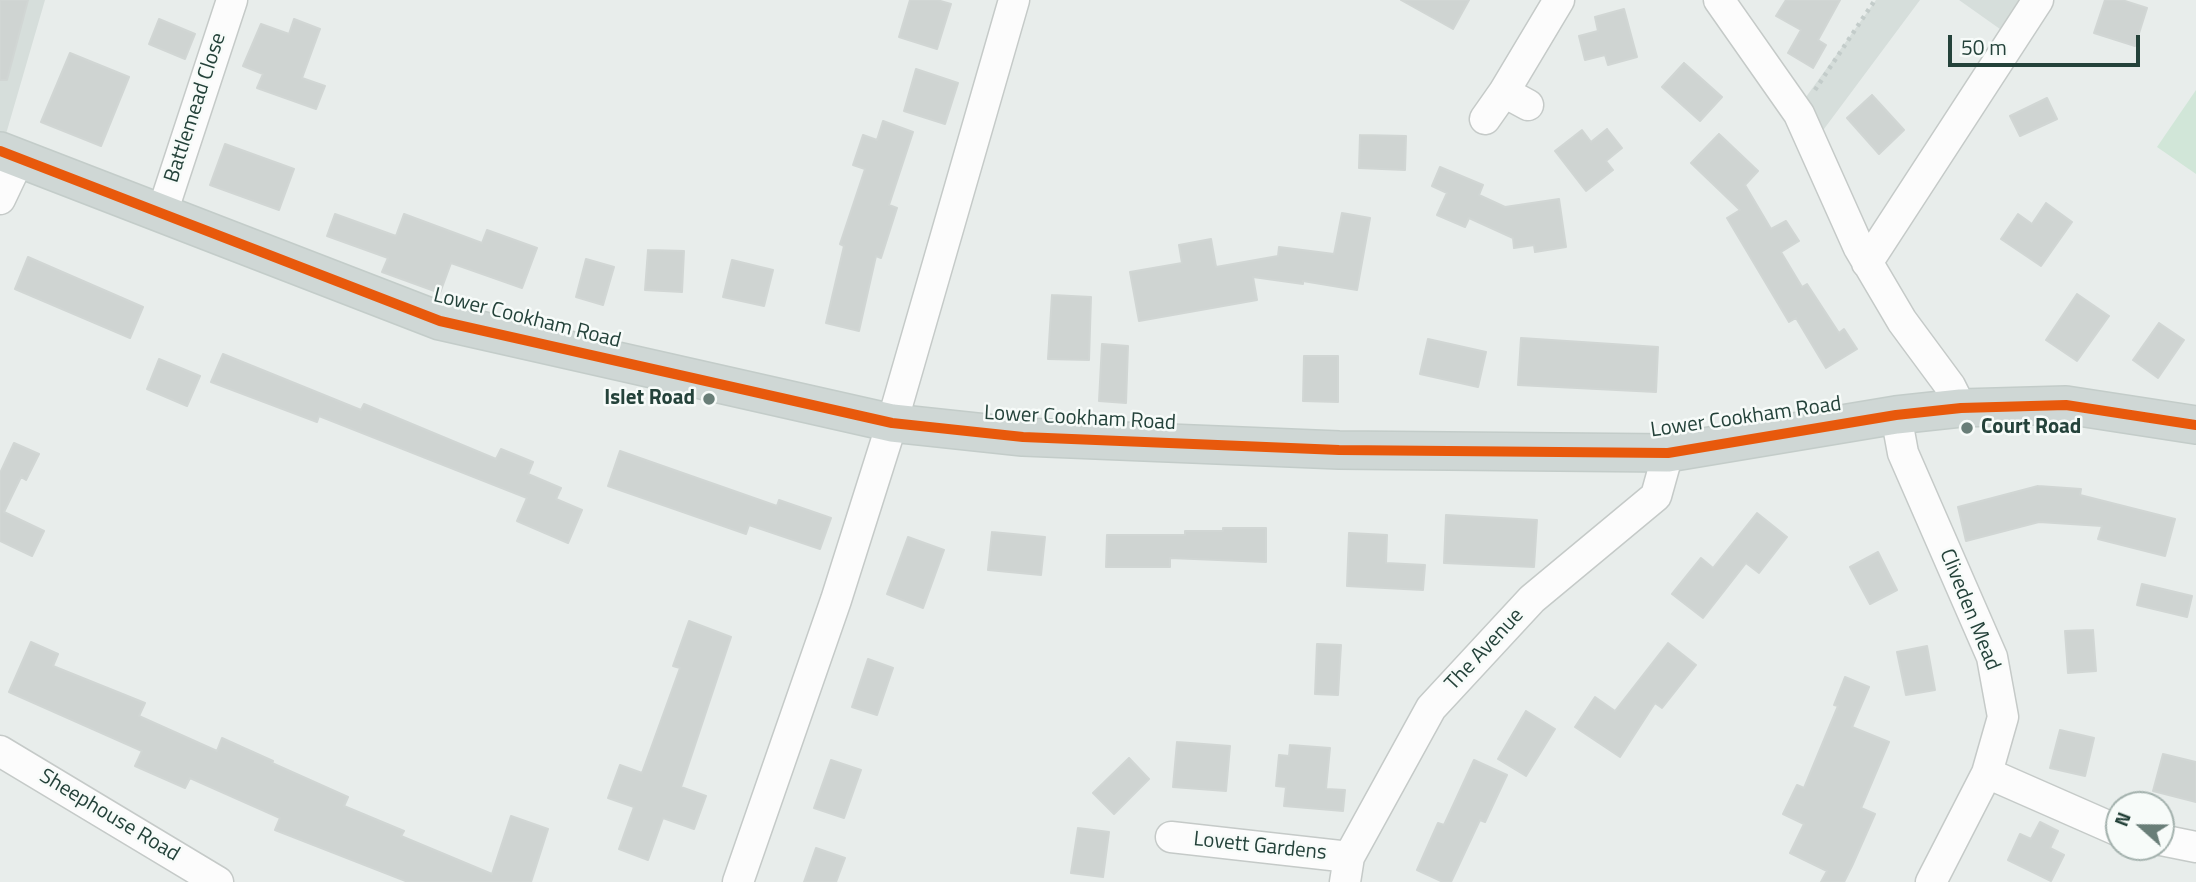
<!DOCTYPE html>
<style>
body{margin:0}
#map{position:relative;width:2196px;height:882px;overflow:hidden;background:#e8edeb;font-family:"Titillium Web",sans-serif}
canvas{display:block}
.north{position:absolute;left:2105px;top:791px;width:70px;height:70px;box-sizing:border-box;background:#f7fbf9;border:2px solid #a3b1ad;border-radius:50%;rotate:291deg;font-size:19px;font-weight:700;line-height:28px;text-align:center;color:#24423a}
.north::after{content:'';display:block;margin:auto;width:24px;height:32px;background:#697e78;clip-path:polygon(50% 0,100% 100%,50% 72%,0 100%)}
.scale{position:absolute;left:1948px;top:35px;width:192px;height:32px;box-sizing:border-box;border:4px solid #24423a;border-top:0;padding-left:9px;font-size:21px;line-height:24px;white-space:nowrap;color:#24423a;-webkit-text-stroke:5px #f7fbf9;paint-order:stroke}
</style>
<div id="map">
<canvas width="2196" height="882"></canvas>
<div class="north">N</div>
<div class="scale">50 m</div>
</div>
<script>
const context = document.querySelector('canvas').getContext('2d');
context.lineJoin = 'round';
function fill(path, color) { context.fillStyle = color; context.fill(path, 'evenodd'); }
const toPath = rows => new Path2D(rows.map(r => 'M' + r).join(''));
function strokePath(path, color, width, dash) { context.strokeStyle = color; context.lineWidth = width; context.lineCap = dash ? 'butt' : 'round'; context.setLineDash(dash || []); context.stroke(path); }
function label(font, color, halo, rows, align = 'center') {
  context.font = font + ' "Titillium Web",sans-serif'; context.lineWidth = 5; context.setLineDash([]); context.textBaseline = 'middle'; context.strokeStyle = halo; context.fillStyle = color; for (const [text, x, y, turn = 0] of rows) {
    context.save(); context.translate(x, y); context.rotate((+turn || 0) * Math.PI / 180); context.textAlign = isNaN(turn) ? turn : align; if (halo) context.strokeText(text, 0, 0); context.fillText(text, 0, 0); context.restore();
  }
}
fill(toPath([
 [0,0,45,0,6,134,0,132],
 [1876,0,1920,0,1821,133,1806,97],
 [1959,0,2030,0,2007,34]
]), '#d6dedb');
fill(toPath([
 [2196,90,2196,174,2157,147]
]), '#d1e6d8');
const building = toPath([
 [0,0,28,0,7,80,0,80,0,0],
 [910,0,937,0,951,4,937,49,899,37,910,0],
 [1401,0,1469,0,1453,29,1401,0],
 [1786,0,1840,0,1818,40,1826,45,1813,68,1788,53,1801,30,1776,16,1786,0],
 [2105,0,2122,0,2147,8,2135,46,2094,33,2105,0],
 [1624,9,1637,57,1608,65,1605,55,1585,60,1579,36,1598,31,1595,17,1624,9],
 [159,19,195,34,185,59,149,44,159,19],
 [294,19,320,29,302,78,325,86,316,109,257,88,263,74,243,66,261,24,289,34,294,19],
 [70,53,129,77,101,146,41,122,70,53],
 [1684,63,1722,97,1700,121,1662,87,1684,63],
 [916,69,958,83,945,124,904,111,916,69],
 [1872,95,1904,130,1879,154,1847,118,1872,95],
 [2047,98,2057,119,2020,136,2010,116,2047,98],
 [883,121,913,132,889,205,897,208,881,258,876,256,859,331,826,323,844,246,840,244,865,169,853,165,863,135,877,140,883,121],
 [1607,129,1622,148,1606,161,1613,170,1586,191,1555,151,1582,130,1591,142,1607,129],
 [1719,134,1758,171,1745,185,1771,229,1786,221,1799,241,1781,252,1802,287,1807,284,1839,333,1844,329,1857,349,1826,368,1796,318,1789,322,1727,218,1740,210,1691,163,1719,134],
 [1360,135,1406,136,1405,170,1359,168,1360,135],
 [225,144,294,169,279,210,210,185,225,144],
 [1440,167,1483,185,1479,195,1505,207,1559,199,1566,247,1535,252,1534,245,1514,248,1513,238,1469,218,1465,227,1437,215,1447,193,1432,186,1440,167],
 [2046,203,2072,222,2041,266,2001,239,2018,214,2032,224,2046,203],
 [1342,213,1370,218,1357,290,1303,281,1303,284,1253,277,1257,300,1139,321,1130,272,1182,263,1179,245,1211,239,1216,267,1278,256,1279,247,1334,254,1342,213],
 [335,214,396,236,404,214,482,243,487,230,537,248,522,288,451,263,440,293,382,272,388,258,327,236,335,214],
 [648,250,684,251,682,292,645,290,648,250],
 [28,257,143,307,130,338,15,289,28,257],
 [586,259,614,267,603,305,576,297,586,259],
 [732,260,773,270,764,306,723,297,732,260],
 [2077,294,2109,316,2077,361,2046,340,2077,294],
 [1052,295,1091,297,1089,360,1048,359,1052,295],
 [2159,323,2184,340,2158,378,2133,360,2159,323],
 [1521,338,1658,347,1656,392,1518,385,1521,338],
 [1428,339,1486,352,1478,387,1420,374,1428,339],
 [1102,344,1128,346,1126,403,1099,401,1102,344],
 [223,354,361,410,364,404,496,459,501,449,533,462,528,474,561,488,556,499,582,510,568,543,517,521,527,498,319,416,317,422,211,382,223,354],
 [1304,356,1338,356,1338,402,1303,401,1304,356],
 [159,359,200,376,187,406,147,389,159,359],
 [14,443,39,454,26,480,21,477,4,512,44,531,32,556,0,541,0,473,14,443],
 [620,451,777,506,779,500,831,518,820,549,749,525,746,534,608,486,620,451],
 [2038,486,2081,489,2080,495,2175,519,2165,556,2098,539,2102,526,2039,522,1966,541,1958,507,2038,486],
 [1757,513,1787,537,1759,573,1746,563,1703,618,1672,594,1701,558,1713,568,1757,513],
 [1446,515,1537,520,1534,567,1444,563,1446,515],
 [1223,528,1266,528,1266,562,1170,558,1170,567,1106,567,1107,535,1185,535,1185,531,1223,531,1223,528],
 [992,532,1045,537,1041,575,988,570,992,532],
 [1349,533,1387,535,1386,563,1425,565,1423,590,1347,586,1349,533],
 [908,537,944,550,923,608,887,594,908,537],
 [1878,552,1897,590,1870,604,1850,567,1878,552],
 [2142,584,2192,596,2187,617,2137,605,2142,584],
 [689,621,731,637,681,787,706,796,694,829,663,818,648,860,619,849,634,807,608,798,620,765,642,773,680,668,673,666,689,621],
 [2093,630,2096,671,2068,673,2065,631,2093,630],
 [31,642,58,654,53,666,145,703,139,716,217,751,222,738,273,761,272,763,348,797,344,806,404,831,401,836,492,874,511,816,548,829,531,882,408,882,275,830,280,818,190,778,185,788,135,766,142,751,9,692,31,642],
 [1668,643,1696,665,1662,708,1655,703,1620,757,1575,727,1595,697,1615,711,1668,643],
 [1317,644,1341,645,1338,695,1315,694,1317,644],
 [1927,646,1935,690,1906,695,1897,652,1927,646],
 [868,659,893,668,877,715,852,707,868,659],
 [1845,677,1869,687,1852,727,1889,742,1861,808,1875,814,1852,866,1844,882,1821,882,1827,871,1790,853,1804,824,1783,814,1797,785,1804,788,1838,706,1834,705,1845,677],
 [1526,711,1555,729,1526,776,1498,759,1526,711],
 [2060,730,2094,738,2085,776,2050,768,2060,730],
 [1177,742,1230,746,1226,791,1173,787,1177,742],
 [1290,745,1330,748,1326,789,1345,790,1343,811,1284,806,1286,787,1276,786,1279,755,1289,756,1290,745],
 [2163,754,2196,762,2196,802,2153,791,2163,754],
 [1129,758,1149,779,1114,814,1093,793,1129,758],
 [831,760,861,770,844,818,814,808,831,760],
 [1474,760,1507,775,1485,822,1480,820,1451,882,1443,882,1417,870,1438,823,1444,825,1474,760],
 [2040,822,2058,831,2050,848,2064,855,2051,881,2008,860,2020,834,2031,839,2040,822],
 [1078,828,1109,832,1103,877,1071,873,1078,828],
 [816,848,845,858,836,882,804,882,816,848]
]);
fill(building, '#cfd4d2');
strokePath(building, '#d1d6d4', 2);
const minor = toPath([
 [1719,0,1799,114,1859,248,1902,321,1950,386,1961,408],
 [1504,92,1528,105],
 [1485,119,1504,92,1559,0],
 [0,199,20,157],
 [161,216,232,0],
 [1867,263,2038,0],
 [1896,415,1903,453,1992,657,2003,717,1987,773,1931,882],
 [0,751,218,882],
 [1987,773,2119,831],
 [1171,837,1349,857],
 [2161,840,2196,847],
 [738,882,836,600,892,423,1014,0],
 [1345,882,1349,857,1431,708,1532,599,1656,496,1668,453]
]);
const major = toPath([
 [0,151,440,321,892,423,1023,437,1339,450,1668,453,1896,415,1961,408,2066,405,2196,425]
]);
strokePath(minor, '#c5cac8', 33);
strokePath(major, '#c3ccc9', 40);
strokePath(toPath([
 [1815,90,1875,0]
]), '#c3ccca', 4.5, [3.5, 5]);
strokePath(minor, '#fcfcfc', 30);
strokePath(major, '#cfd7d5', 37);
strokePath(toPath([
 [0,151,440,321,892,423,1023,437,1339,450,1668,453,1896,415,1961,408,2066,405,2196,425]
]), '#e8590c', 10);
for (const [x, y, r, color] of [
 [709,399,7,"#697e78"],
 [1967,428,7,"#697e78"]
]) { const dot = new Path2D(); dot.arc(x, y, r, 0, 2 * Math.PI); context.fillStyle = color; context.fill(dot); strokePath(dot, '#f7fbf9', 2.5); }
label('21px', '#24423a', '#f7fbf9', [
 ["Battlemead Close",196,108,-72],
 ["Lower Cookham Road",527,319,14],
 ["Lower Cookham Road",1746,418,-8],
 ["Lower Cookham Road",1080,419,3],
 ["Cliveden Mead",1969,610,68],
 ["The Avenue",1485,650,-47],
 ["Sheephouse Road",109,816,31],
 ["Lovett Gardens",1260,847,6]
]);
label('bold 21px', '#24423a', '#f7fbf9', [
 ["Islet Road",695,399],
 ["Court Road",1981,428,"left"]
], 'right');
</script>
